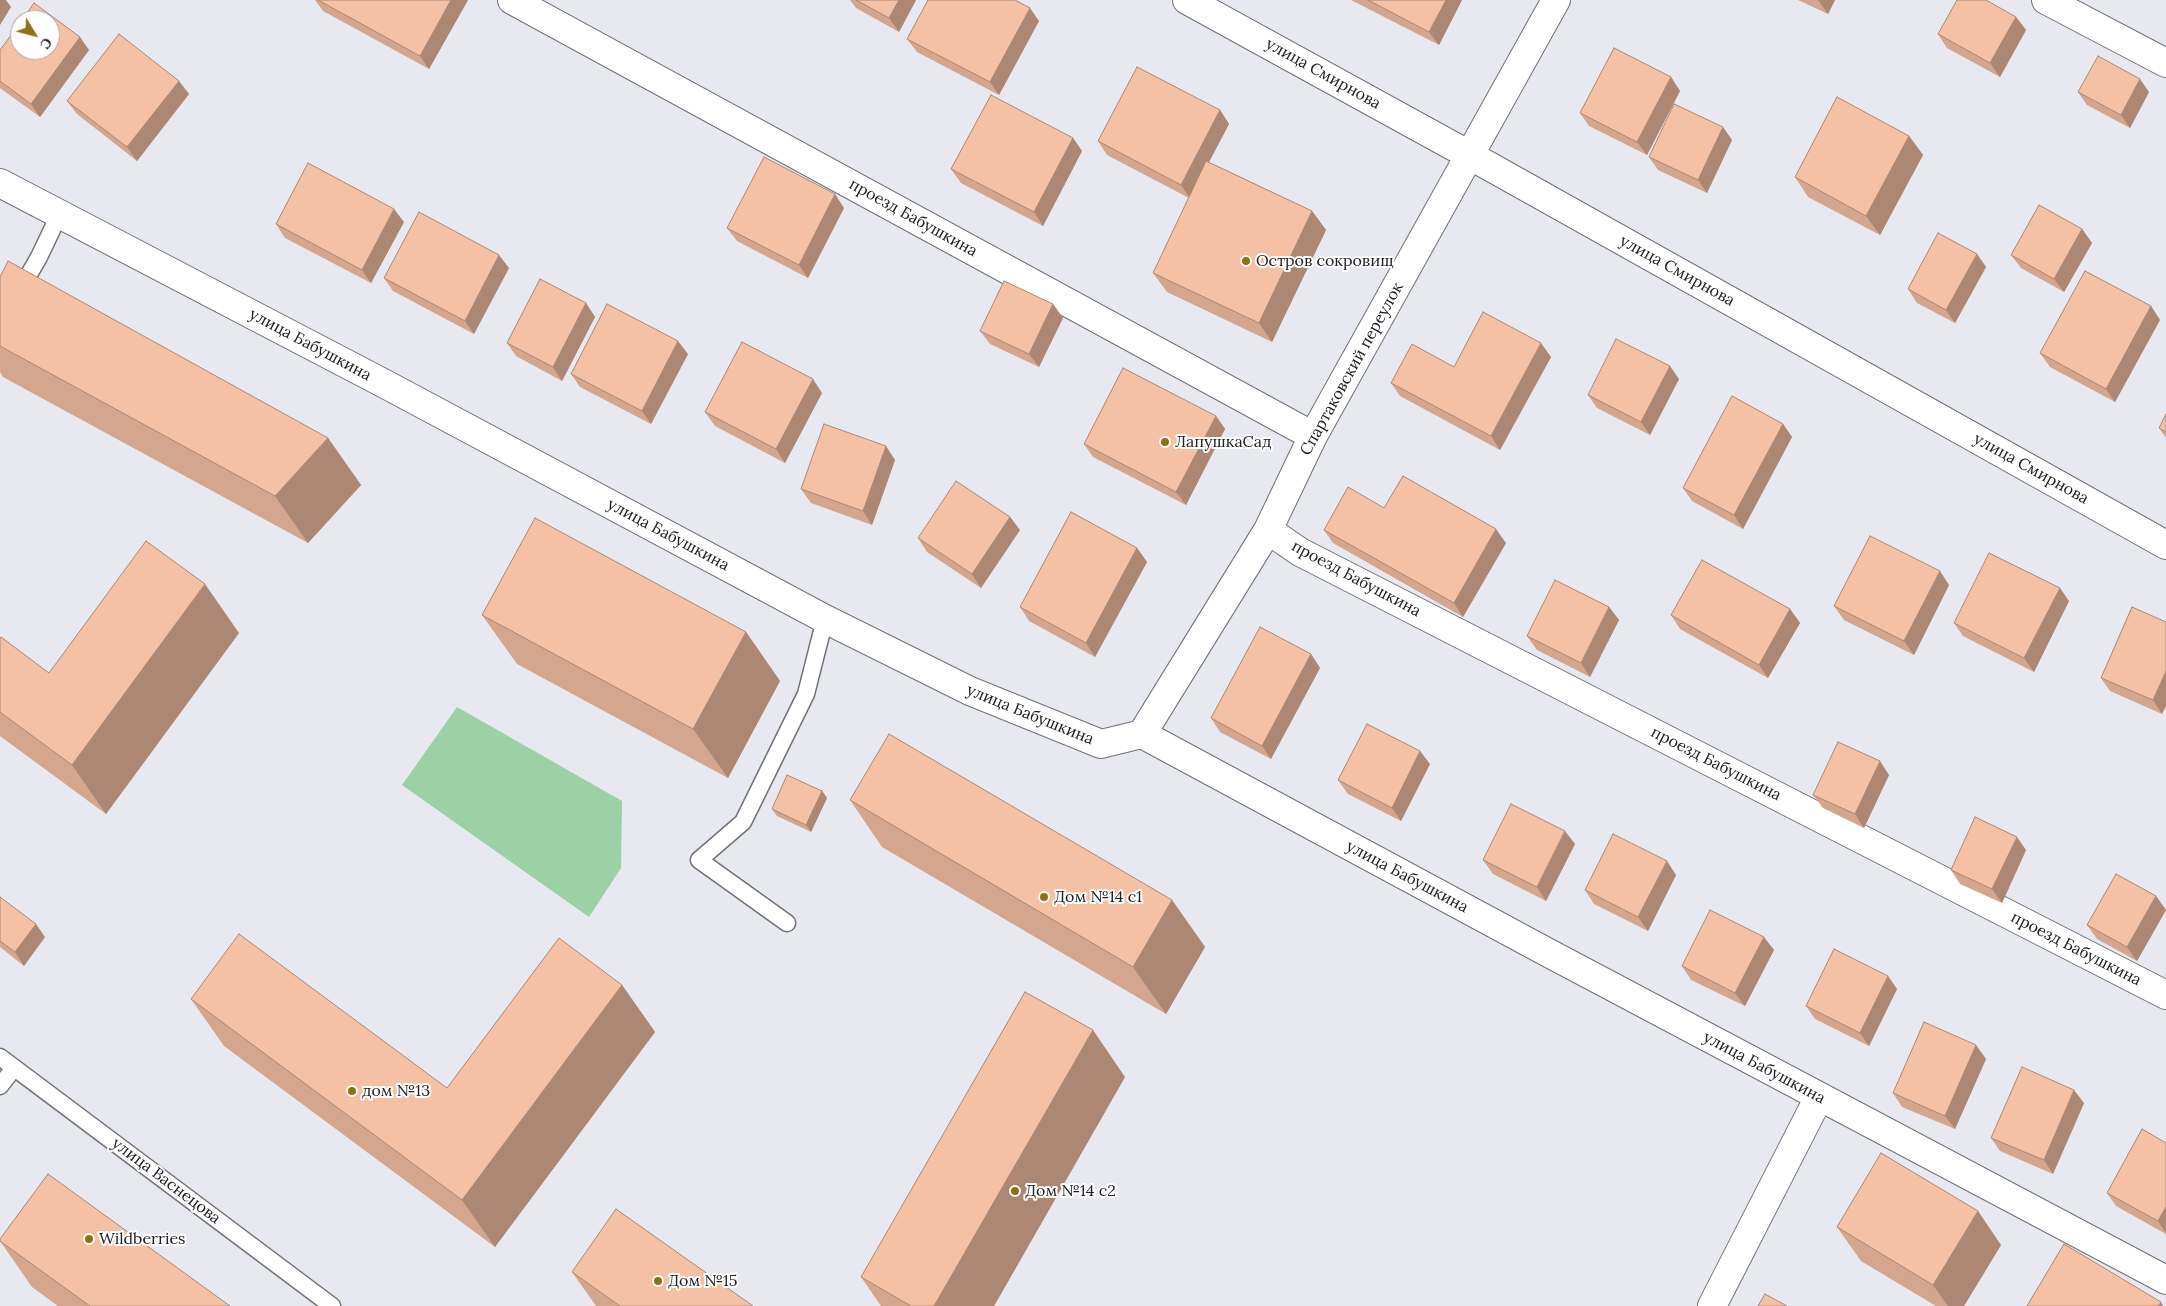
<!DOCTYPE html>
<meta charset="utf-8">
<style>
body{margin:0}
#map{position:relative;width:2166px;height:1306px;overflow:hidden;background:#e7e8f0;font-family:Lora,serif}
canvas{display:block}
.north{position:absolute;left:10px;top:10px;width:50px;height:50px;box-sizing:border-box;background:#fff;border:1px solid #a6a6a7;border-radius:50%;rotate:127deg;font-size:14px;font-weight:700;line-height:20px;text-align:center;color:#202023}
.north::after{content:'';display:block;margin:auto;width:18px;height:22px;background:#8f7014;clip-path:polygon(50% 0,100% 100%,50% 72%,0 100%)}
</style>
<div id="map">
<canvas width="2166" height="1306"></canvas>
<div class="north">С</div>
</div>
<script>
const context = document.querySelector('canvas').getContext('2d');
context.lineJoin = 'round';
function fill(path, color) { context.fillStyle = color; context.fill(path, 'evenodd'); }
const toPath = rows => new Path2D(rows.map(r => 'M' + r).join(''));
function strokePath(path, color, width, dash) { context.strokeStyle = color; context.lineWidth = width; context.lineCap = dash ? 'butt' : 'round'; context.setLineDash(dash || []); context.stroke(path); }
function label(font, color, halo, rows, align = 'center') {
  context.font = font + ' Lora,serif'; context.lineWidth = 4; context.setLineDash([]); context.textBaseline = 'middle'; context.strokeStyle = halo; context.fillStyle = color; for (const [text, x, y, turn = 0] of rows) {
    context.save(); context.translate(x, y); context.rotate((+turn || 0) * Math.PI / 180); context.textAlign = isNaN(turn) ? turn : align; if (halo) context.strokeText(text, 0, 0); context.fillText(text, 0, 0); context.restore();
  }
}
fill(toPath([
 [457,707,622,801,621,868,589,917,402,785]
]), '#9cd0a5');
const lane = toPath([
 [0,325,39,257,60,213,53,209],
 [787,923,699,860,743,822,806,694,825,619],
 [0,1057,332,1306],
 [0,1086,14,1068]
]);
const street = toPath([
 [512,0,1313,436],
 [1187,0,1471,156,2166,545],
 [2046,0,2166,63],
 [0,183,385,384,825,619,970,691,1101,744,1142,734,1543,950,2166,1280],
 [1268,530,1300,552,2166,995],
 [1142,734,1268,530,1313,436,1556,0],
 [1712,1306,1819,1097]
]);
strokePath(lane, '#707177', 19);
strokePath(street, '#707177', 30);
strokePath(lane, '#fff', 16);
strokePath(street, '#fff', 28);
fill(toPath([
 [315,0,468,0,429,69,323,11],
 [850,0,916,0,899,32,856,8],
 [1351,0,1462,0,1439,45],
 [1798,0,1835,0,1828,14],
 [2016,17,2026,30,2000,77,1947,48,1938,34],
 [1039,21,999,95,917,52,907,39],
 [0,50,89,50,40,117,0,88],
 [1671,77,1680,91,1647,155,1589,126,1580,113],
 [2078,92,2149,92,2130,128,2087,105],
 [189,94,137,161,77,114,67,101],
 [1220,110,1229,124,1209,162,1312,211,1326,230,1272,342,1167,292,1153,273,1189,198,1107,155,1098,141],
 [1909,136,1923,155,1880,235,1808,197,1795,177],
 [1073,138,1082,151,1043,226,961,183,951,169],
 [1732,140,1707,193,1658,170,1649,157],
 [844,208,808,278,737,241,727,228],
 [404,222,371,283,285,238,276,224],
 [2082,229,2092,243,2064,292,2021,268,2011,255],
 [1977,254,1986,267,1955,323,1917,303,1908,289],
 [509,268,474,334,393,291,384,278],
 [0,277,328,438,361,485,308,543,3,377,0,372],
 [586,303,595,317,562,381,516,356,507,343],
 [1053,304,1063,318,1039,367,990,344,980,331],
 [2151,306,2160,320,2115,402,2050,367,2040,353],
 [688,354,651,424,580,387,571,374],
 [1551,357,1500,450,1400,396,1391,383,1454,367],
 [1679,379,1650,435,1597,408,1588,395],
 [822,393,785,463,715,426,705,412],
 [2166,414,2166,438,2159,428],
 [1216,416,1225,429,1186,505,1093,457,1084,444],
 [1783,424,1792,437,1743,529,1692,501,1683,488],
 [895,460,872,525,811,503,801,489],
 [1384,508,1506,543,1463,617,1333,543,1324,530],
 [1010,517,1020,530,981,588,927,552,918,538],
 [1137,548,1147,562,1095,657,1029,621,1020,607],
 [1949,585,1914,655,1844,620,1834,606],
 [2069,601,2034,672,1963,636,1954,623],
 [1609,607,1619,620,1590,677,1537,650,1527,636],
 [2132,607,2162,714,2110,691,2101,678],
 [1790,609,1800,623,1768,678,1680,629,1671,615],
 [482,615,746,632,780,681,728,778,517,664],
 [239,633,106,814,0,736,0,638,49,673],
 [1311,654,1320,668,1271,759,1220,732,1211,718],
 [1430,764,1401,821,1348,794,1338,780],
 [1889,775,1864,828,1823,808,1813,795],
 [822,791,827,798,811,832,777,816,772,809],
 [850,800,1172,900,1205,947,1166,1014,882,847],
 [1575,844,1546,901,1493,874,1483,860],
 [2026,850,2002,903,1960,884,1951,870],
 [1676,875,1648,931,1594,904,1585,890],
 [2156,896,2166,910,2137,961,2097,939,2087,925],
 [0,897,45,937,24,966,0,947],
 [1774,950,1745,1006,1691,980,1682,966],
 [622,985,655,1032,495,1247,224,1046,191,999,447,1088],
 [1897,989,1869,1046,1815,1019,1806,1006],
 [1986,1059,1955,1129,1902,1107,1893,1093],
 [1125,1077,994,1306,881,1306,861,1277],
 [2084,1103,2053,1174,2000,1151,1991,1138],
 [2166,1143,2166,1234,2116,1206,2107,1193],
 [1837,1227,2001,1245,1964,1306,1936,1306,1861,1261],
 [0,1239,230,1306,58,1306,32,1287,0,1241],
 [572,1272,753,1306,596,1306]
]), '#d3a68d');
fill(toPath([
 [0,0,6,0,11,7,0,25],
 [451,0,468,0,429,69,420,56],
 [899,0,916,0,899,32,889,18],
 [1446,0,1462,0,1439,45,1429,32],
 [1818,0,1835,0,1828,14],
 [1030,8,1039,21,999,95,990,82],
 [2016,17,2026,30,2000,77,1990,63],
 [80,37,89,50,40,117,31,104],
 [1671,77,1680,91,1647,155,1637,142],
 [2140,79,2149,92,2130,128,2121,115],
 [179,81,189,94,137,161,127,147],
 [1220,110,1229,124,1190,198,1181,185],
 [1723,127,1732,140,1707,193,1698,180],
 [1909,136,1923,155,1880,235,1866,216],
 [1073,138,1082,151,1043,226,1034,212],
 [835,194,844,208,808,278,799,265],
 [394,209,404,222,371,283,362,270],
 [1312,211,1326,230,1272,342,1259,323],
 [2082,229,2092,243,2064,292,2054,279],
 [1977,254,1986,267,1955,323,1946,310],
 [499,255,509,268,474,334,465,321],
 [586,303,595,317,562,381,553,367],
 [1053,304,1063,318,1039,367,1029,354],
 [2151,306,2160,320,2115,402,2106,389],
 [678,341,688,354,651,424,642,411],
 [1541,343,1551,357,1500,450,1491,436],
 [1670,366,1679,379,1650,435,1641,422],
 [813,379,822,393,785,463,776,449],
 [1216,416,1225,429,1186,505,1176,492],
 [1783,424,1792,437,1743,529,1734,515],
 [328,438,361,485,308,543,275,496],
 [886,446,895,460,872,525,863,511],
 [1010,517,1020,530,981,588,972,574],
 [1496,529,1506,543,1463,617,1454,603],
 [1137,548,1147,562,1095,657,1086,643],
 [1940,571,1949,585,1914,655,1904,641],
 [205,584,239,633,106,814,72,765],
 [2060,588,2069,601,2034,672,2024,658],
 [1609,607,1619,620,1590,677,1581,663],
 [1790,609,1800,623,1768,678,1759,665],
 [746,632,780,681,728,778,693,729],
 [1311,654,1320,668,1271,759,1262,746],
 [2166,671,2166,706,2162,714,2153,700],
 [1420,751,1430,764,1401,821,1392,808],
 [1880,761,1889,775,1864,828,1855,814],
 [822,791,827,798,811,832,806,825],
 [1565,831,1575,844,1546,901,1537,887],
 [2017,837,2026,850,2002,903,1992,889],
 [1667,861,1676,875,1648,931,1638,917],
 [2156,896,2166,910,2137,961,2127,947],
 [1172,900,1205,947,1166,1014,1133,967],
 [36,924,45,937,24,966,15,952],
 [1764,937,1774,950,1745,1006,1735,993],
 [1888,976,1897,989,1869,1046,1860,1033],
 [622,985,655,1032,495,1247,462,1200],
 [1093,1030,1125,1077,994,1306,934,1306],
 [1976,1045,1986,1059,1955,1129,1945,1116],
 [2074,1090,2084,1103,2053,1174,2044,1160],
 [2166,1207,2166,1233,2158,1221],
 [1978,1211,2001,1245,1964,1306,1948,1306,1933,1285],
 [2161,1302,2163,1306,2158,1306]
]), '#ac8773');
const building = toPath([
 [318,0,451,0,420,56,318,0],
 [856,0,899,0,889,18,856,0],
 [928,0,1015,0,1030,8,990,82,907,39,928,0],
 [1368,0,1446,0,1429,32,1368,0],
 [1957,0,1986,0,2016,17,1990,63,1938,34,1957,0],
 [34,3,80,37,31,104,0,81,0,50,20,23,20,50,50,50,50,20,22,20,34,3],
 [119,34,179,81,127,147,67,101,119,34],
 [1614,48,1671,77,1637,142,1580,113,1614,48],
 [2098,56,2140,79,2121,115,2078,92,2098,56],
 [1137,67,1220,110,1181,185,1098,141,1137,67],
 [991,95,1073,138,1034,212,951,169,991,95],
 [1837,97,1909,136,1866,216,1795,177,1837,97],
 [1674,104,1723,127,1698,180,1649,157,1674,104],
 [764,157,835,194,799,265,727,228,764,157],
 [1206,161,1312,211,1259,323,1153,273,1206,161],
 [308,163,394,209,362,270,276,224,308,163],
 [2039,205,2082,229,2054,279,2011,255,2039,205],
 [419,212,499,255,465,321,384,278,419,212],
 [1938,233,1977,254,1946,310,1908,289,1938,233],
 [8,261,328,438,275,496,0,346,0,277,8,261],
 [2085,271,2151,306,2106,389,2040,353,2085,271],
 [540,279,586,303,553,367,507,343,540,279],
 [1004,281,1053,304,1029,354,980,331,1004,281],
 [607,304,678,341,642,411,571,374,607,304],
 [1483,312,1541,343,1491,436,1391,383,1412,344,1454,367,1483,312],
 [1616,339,1670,366,1641,422,1588,395,1616,339],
 [742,342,813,379,776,449,705,412,742,342],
 [1123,368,1216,416,1176,492,1084,444,1123,368],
 [1732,396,1783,424,1734,515,1683,488,1732,396],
 [2166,414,2166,432,2159,428,2166,414],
 [824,424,886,446,863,511,801,489,824,424],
 [1403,476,1496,529,1454,603,1324,530,1348,487,1384,508,1403,476],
 [956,481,1010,517,972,574,918,538,956,481],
 [1071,512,1137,548,1086,643,1020,607,1071,512],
 [535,518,746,632,693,729,482,615,535,518],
 [1870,536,1940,571,1904,641,1834,606,1870,536],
 [146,541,205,584,72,765,0,712,0,638,1,637,49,673,146,541],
 [1989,553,2060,588,2024,658,1954,623,1989,553],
 [1702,560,1790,609,1759,665,1671,615,1702,560],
 [1555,580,1609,607,1581,663,1527,636,1555,580],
 [2132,607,2166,622,2166,671,2153,700,2101,678,2132,607],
 [1260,627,1311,654,1262,746,1211,718,1260,627],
 [1367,724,1420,751,1392,808,1338,780,1367,724],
 [889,734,1172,900,1133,967,850,800,889,734],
 [1838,742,1880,761,1855,814,1813,795,1838,742],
 [787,775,822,791,806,825,772,809,787,775],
 [1511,804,1565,831,1537,887,1483,860,1511,804],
 [1975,817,2017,837,1992,889,1951,870,1975,817],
 [1613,834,1667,861,1638,917,1585,890,1613,834],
 [2116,874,2156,896,2127,947,2087,925,2116,874],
 [0,897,36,924,15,952,0,941,0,897],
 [1710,910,1764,937,1735,993,1682,966,1710,910],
 [239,934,447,1088,559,938,622,985,462,1200,191,999,239,934],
 [1834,949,1888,976,1860,1033,1806,1006,1834,949],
 [1025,992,1093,1030,934,1306,911,1306,861,1277,1025,992],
 [1924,1022,1976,1045,1945,1116,1893,1093,1924,1022],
 [2022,1067,2074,1090,2044,1160,1991,1138,2022,1067],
 [2142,1129,2166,1143,2166,1207,2158,1221,2107,1193,2142,1129],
 [1881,1153,1978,1211,1933,1285,1837,1227,1881,1153],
 [48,1174,230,1306,90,1306,0,1241,0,1239,48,1174],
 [616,1209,753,1306,620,1306,572,1272,616,1209],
 [2064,1244,2161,1302,2158,1306,2027,1306,2064,1244],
 [1765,1294,1787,1306,1758,1306,1765,1294]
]);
fill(building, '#f5c1a4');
strokePath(building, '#ac8773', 1);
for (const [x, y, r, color] of [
 [1246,261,5,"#8f7014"],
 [1165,442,5,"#8f7014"],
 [1044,897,5,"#8f7014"],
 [352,1091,5,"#8f7014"],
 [1015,1191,5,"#8f7014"],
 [89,1239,5,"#8f7014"],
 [658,1281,5,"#8f7014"]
]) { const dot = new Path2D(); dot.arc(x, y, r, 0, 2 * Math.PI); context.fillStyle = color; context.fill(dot); strokePath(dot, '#fff', 2); }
label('16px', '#202023', '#fff', [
 ["улица Смирнова",1323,74,29],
 ["проезд Бабушкина",913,218,29],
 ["улица Смирнова",1677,271,29],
 ["улица Бабушкина",310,345,28],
 ["Спартаковский переулок",1352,369,-61],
 ["улица Смирнова",2031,469,29],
 ["улица Бабушкина",668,535,28],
 ["проезд Бабушкина",1356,579,28],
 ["улица Бабушкина",1030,715,22],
 ["проезд Бабушкина",1716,764,27],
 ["улица Бабушкина",1407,877,28],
 ["проезд Бабушкина",2076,949,27],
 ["улица Бабушкина",1764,1068,28],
 ["улица Васнецова",166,1181,37]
]);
label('16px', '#202023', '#fff', [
 ["Остров сокровищ",1256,261],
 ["ЛапушкаСад",1175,442],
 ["Дом №14 с1",1054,897],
 ["дом №13",362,1091],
 ["Дом №14 с2",1025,1191],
 ["Wildberries",99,1239],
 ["Дом №15",668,1281]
], 'left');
</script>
